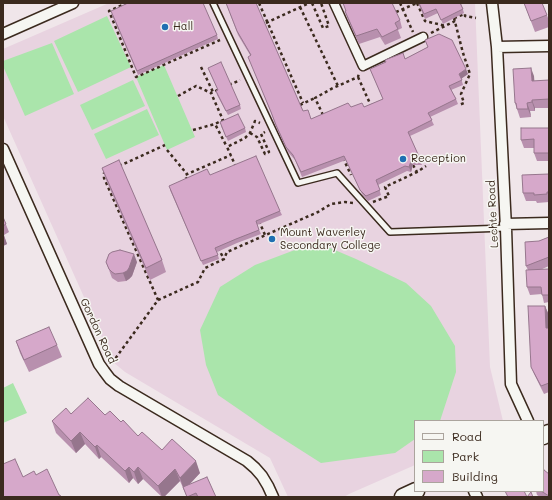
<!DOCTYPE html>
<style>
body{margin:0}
#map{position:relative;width:552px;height:500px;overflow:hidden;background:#f0e6ea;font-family:Mali,sans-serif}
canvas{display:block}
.frame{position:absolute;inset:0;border:4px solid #3b2a1e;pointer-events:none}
.legend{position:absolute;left:414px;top:420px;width:130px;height:72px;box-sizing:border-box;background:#f6f6f2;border:1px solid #aba49d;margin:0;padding:5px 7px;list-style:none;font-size:12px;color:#3b2a1e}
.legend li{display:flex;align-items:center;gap:8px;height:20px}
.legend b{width:20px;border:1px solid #aba49d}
</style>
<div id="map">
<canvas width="552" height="500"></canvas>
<div class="frame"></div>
<ul class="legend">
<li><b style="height:5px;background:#f6f6f2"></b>Road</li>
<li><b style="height:11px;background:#aae5ab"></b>Park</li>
<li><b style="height:11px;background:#d6a8ca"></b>Building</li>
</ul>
</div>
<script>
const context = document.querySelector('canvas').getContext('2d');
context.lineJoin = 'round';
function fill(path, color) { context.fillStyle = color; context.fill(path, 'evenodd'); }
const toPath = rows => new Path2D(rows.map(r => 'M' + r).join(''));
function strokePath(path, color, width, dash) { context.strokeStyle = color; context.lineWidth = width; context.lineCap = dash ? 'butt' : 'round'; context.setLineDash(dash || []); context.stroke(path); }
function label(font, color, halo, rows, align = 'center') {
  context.font = font + ' Mali,sans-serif'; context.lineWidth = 3; context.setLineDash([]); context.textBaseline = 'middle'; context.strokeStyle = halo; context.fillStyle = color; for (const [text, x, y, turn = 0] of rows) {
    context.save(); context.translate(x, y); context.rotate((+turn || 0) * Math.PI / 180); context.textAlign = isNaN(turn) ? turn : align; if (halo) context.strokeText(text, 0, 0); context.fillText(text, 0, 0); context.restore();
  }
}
fill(toPath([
 [109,3,475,3,490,367,503,421,415,421,415,465,349,494,344,497,288,497,270,458,125,372,113,362,3,116,3,49]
]), '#e8d3e0');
fill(toPath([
 [107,16,131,67,78,92,54,41],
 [52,43,74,94,25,116,3,66,3,61],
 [164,65,195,137,167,150,136,77],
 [133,80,145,106,92,130,80,105],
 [147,109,159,135,106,159,94,134],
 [316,242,356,259,406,283,431,306,455,346,456,372,440,421,415,421,415,439,395,453,321,463,266,428,218,395,206,365,200,330,220,287,255,265],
 [13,383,27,413,3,423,3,388]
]), '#aae5ab');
const service = toPath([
 [213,3,298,183,337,173,390,232,506,228]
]);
const pedestrian = toPath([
 [334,3,363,66,423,37]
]);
const minor = toPath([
 [492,3,497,47,506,228,511,384,528,421],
 [3,34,73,3],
 [497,47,549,46],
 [3,149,99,364,104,371,110,379,119,386,247,461,255,468,262,476,268,486,273,497],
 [505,224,549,223],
 [474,491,477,497]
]);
const primary = toPath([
 [543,436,549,433],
 [403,497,416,491]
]);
strokePath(service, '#3b2a1e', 8);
strokePath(pedestrian, '#3b2a1e', 11);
strokePath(minor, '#3b2a1e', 13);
strokePath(primary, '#3b2a1e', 19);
strokePath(toPath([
 [127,3,109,11,136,77,220,40],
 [259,3,303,103],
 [312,3,323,28,329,26,321,3],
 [400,3,413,32],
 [417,3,425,21,446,26],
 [300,7,338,86],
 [454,18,463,53,470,74,461,94,464,103,459,105],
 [454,18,465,14,465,16,476,18],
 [266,23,309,3],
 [431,33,455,21],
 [201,67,213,92],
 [358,77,372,108],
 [229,85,240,80],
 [218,90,211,93,223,120,215,124,227,147],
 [178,96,196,86,211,93],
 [300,105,315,98],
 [323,115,315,98,333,88,358,77,359,73],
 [193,130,215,124],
 [250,133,257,137,265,154,269,152,261,134,265,132],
 [167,150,187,174],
 [343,158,351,175],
 [413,165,417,172],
 [119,166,165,145],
 [236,167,227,147,245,138,250,133,255,121,260,123],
 [106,172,104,173,104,178,158,300],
 [187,180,185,175,231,155],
 [373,202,389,196,385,187,417,172,426,166],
 [259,221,265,235],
 [218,248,224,259],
 [112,363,158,300,198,282,205,268,224,259,227,252,318,212,331,204,345,202,353,203]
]), '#3b2a1e', 2.5, [3, 3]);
strokePath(service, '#f6f6f2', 5);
strokePath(pedestrian, '#f6f6f2', 8);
strokePath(minor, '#f6f6f2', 10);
strokePath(primary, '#f6f6f2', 16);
strokePath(toPath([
 [396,12,417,3]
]), '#3b2a1e', 2.5, [3, 3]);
fill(toPath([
 [226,3,262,19,303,111,311,119,351,107,364,107,383,99,370,69,386,62,385,60,405,59,428,47,425,40,468,74,461,78,463,85,451,90,456,99,458,104,430,117,434,125,410,136,422,165,413,165,411,172,407,171,378,185,381,195,368,201,362,194,346,160,302,177,295,160,288,152,277,129,250,55,238,35],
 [418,3,461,3,464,13,443,24,438,13,425,19],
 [524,3,547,15,549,21,549,27,535,32],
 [345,11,400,20,402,28,398,30,401,38,385,45,380,37,359,44,348,20],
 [112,15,217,35,218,39,138,75],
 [208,68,240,105,241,109,228,115,217,95,216,91,218,90],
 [534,76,534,81,549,80,549,108,535,108,535,111,530,111,531,117,520,118,515,103],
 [221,126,245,128,246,132,228,141],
 [549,128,549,161,537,161,534,153,534,148,524,148,521,140],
 [102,168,162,260,166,272,150,280,106,180],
 [549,174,549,202,537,203,536,201,526,201,523,193],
 [210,175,280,211,282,215,257,225,261,234,237,243,217,252,219,259,203,265,170,190],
 [3,217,9,232,4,235,7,244,3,246],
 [549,237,549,266,540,270,549,269,549,302,544,303,542,294,530,295,527,287,528,270,526,266,539,241],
 [106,262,137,262,132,276,129,279,126,281,118,282,112,278],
 [545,306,548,313,549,328,549,392,544,394,534,374,531,367],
 [16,341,57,345,62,357,29,372,20,353],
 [71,414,105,415,121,422,138,436,200,473,190,484,216,497,187,497,180,481,164,497,162,497,143,479,138,484,133,478,129,483,101,457,99,459,85,444,76,453,56,433,52,421],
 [549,474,549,497,540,497,537,495,536,491,543,491]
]), '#b890ae');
fill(toPath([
 [531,68,534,76,535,89,532,81],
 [466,69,468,74,461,79,459,74],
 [532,100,535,108,535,111,532,102],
 [527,103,530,111,531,117,528,109],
 [411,161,413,165,411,172,409,167],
 [3,236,4,236,7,244,3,246],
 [134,254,137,262,132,276,129,279,126,281,123,273],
 [545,306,548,313,549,336,546,328],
 [80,432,85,444,76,453,71,441],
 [97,445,101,457,99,459,95,447],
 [196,461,200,473,184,490,180,478],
 [129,467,133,478,129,483,125,471],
 [138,467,143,479,138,484,134,472],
 [175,469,180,481,164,497,162,497,158,486]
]), '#96768d');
const building = toPath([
 [128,3,203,3,217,35,137,71,111,11,128,3],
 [226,3,256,3,303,111,308,110,311,119,348,103,351,107,362,103,364,107,383,99,370,69,386,62,385,60,403,53,405,59,428,47,425,40,439,34,452,40,466,69,459,74,462,80,449,86,456,99,428,113,432,120,408,132,421,161,411,161,409,167,405,166,376,180,380,190,366,196,360,190,344,156,301,172,293,155,286,147,276,125,271,112,248,57,251,55,237,31,226,3],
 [343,3,392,3,400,20,395,23,398,29,382,37,377,29,356,36,345,11,346,11,343,3],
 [419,3,460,3,463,9,441,20,436,9,424,14,419,3],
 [524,3,542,3,547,15,531,21,524,3],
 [221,62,240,105,226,111,216,91,218,90,208,68,221,62],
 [531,68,532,81,549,80,549,99,532,100,532,102,527,103,528,109,517,109,516,103,515,103,513,69,531,68],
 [238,114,245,128,226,137,220,122,238,114],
 [521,128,549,128,549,153,534,153,534,139,521,140,521,128],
 [256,156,280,211,256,221,259,230,236,239,215,248,218,255,201,261,169,186,207,169,210,175,256,156],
 [119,160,162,260,146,268,102,168,119,160],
 [549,174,549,192,547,192,547,194,534,195,534,193,523,193,522,175,549,174],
 [3,217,6,224,3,226,3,217],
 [549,237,549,257,526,266,525,242,539,241,549,237],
 [120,250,134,254,129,268,127,271,123,273,115,274,112,272,109,269,106,262,109,254,112,252,120,250],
 [549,269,549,295,542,295,541,287,527,287,526,270,549,269],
 [528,306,545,306,546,328,549,328,549,383,541,386,531,367,528,306],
 [49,327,57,345,24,360,16,341,49,327],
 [88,398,105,415,110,411,121,422,123,420,138,436,142,432,162,450,172,439,196,461,180,478,175,469,158,486,138,467,134,472,129,467,125,471,97,445,95,447,80,432,71,441,52,421,66,408,71,414,88,398],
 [15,459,23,477,34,471,36,475,47,469,59,495,60,495,61,497,3,497,3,464,15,459],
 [544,470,549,474,549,496,541,491,543,491,543,472,544,470],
 [207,477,216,497,198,497,196,493,187,497,183,487,207,477],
 [505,491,524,491,527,497,507,497,508,497,505,491],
 [531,492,533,497,527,497,531,492]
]);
fill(building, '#d6a8ca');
strokePath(building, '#96768d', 1);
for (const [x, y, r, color] of [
 [165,27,4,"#1f6fb2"],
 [403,159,4,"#1f6fb2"],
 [272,239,4,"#1f6fb2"]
]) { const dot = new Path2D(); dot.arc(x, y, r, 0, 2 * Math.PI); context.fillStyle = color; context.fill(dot); strokePath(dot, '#f6f6f2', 1.5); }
label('11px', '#3b2a1e', '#f6f6f2', [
 ["Hall",173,27],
 ["Reception",411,159],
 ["Mount Waverley",280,233],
 ["Secondary College",280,246]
], 'left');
label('11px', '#3b2a1e', '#f6f6f2', [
 ["Lechte Road",493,214,-93],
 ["Gordon Road",98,331,65]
]);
</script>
